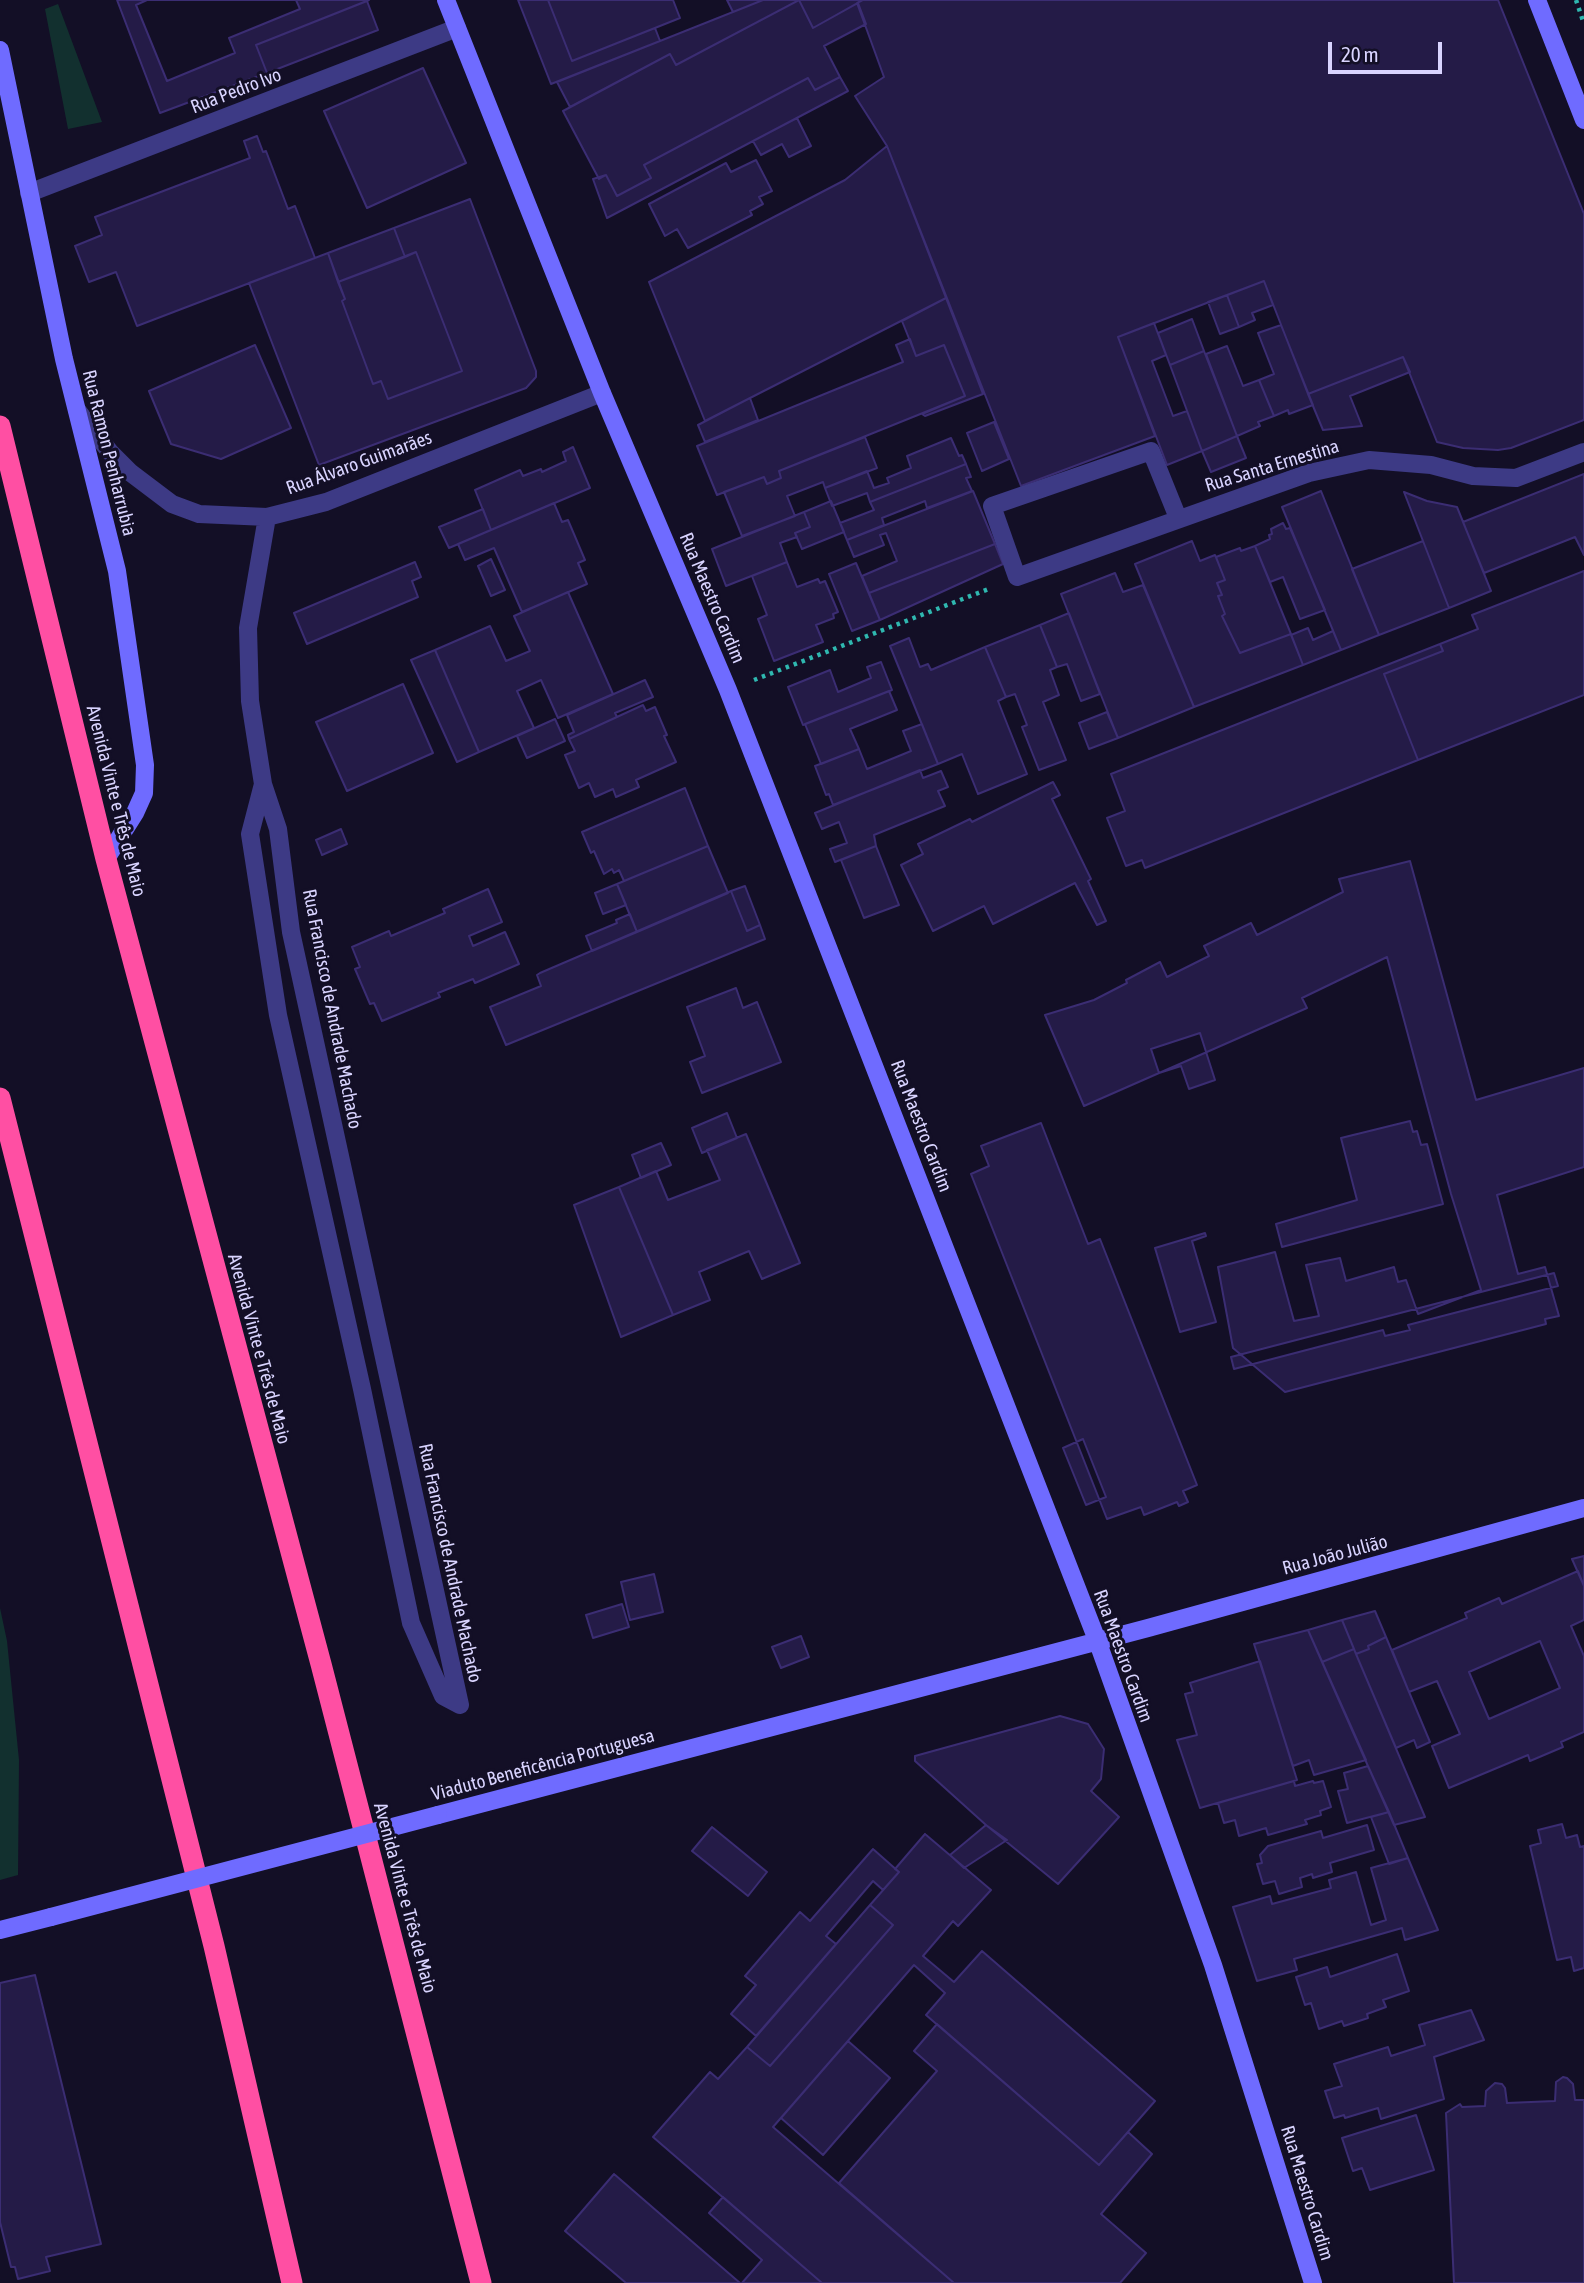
<!DOCTYPE html>
<meta charset="utf-8">
<style>
body{margin:0}
#map{position:relative;width:1584px;height:2283px;overflow:hidden;background:#130f26;font-family:"Asap Condensed",sans-serif}
canvas{display:block}
.scale{position:absolute;left:1328px;top:42px;width:114px;height:32px;box-sizing:border-box;border:4px solid #d9d4ff;border-top:0;padding-left:9px;font-size:21px;line-height:24px;white-space:nowrap;color:#d9d4ff;-webkit-text-stroke:5px #130f26;paint-order:stroke}
</style>
<div id="map">
<canvas width="1584" height="2283"></canvas>
<div class="scale">20 m</div>
</div>
<script>
const context = document.querySelector('canvas').getContext('2d');
context.lineJoin = 'round';
function fill(path, color) { context.fillStyle = color; context.fill(path, 'evenodd'); }
const toPath = rows => new Path2D(rows.map(r => 'M' + r).join(''));
function strokePath(path, color, width, dash) { context.strokeStyle = color; context.lineWidth = width; context.lineCap = dash ? 'butt' : 'round'; context.setLineDash(dash || []); context.stroke(path); }
function label(font, color, halo, rows, align = 'center') {
  context.font = font + ' "Asap Condensed",sans-serif'; context.lineWidth = 6; context.setLineDash([]); context.textBaseline = 'middle'; context.strokeStyle = halo; context.fillStyle = color; for (const [text, x, y, turn = 0] of rows) {
    context.save(); context.translate(x, y); context.rotate((+turn || 0) * Math.PI / 180); context.textAlign = isNaN(turn) ? turn : align; if (halo) context.strokeText(text, 0, 0); context.fillText(text, 0, 0); context.restore();
  }
}
fill(toPath([
 [58,4,102,122,68,129,45,9],
 [0,1608,7,1641,19,1760,18,1875,0,1880]
]), '#12302f');
const building = toPath([
 [117,0,369,0,256,45,267,73,160,113,117,0],
 [147,0,296,0,300,9,229,38,235,53,167,81,136,5,147,0],
 [518,0,548,0,572,61,655,28,660,41,551,84,518,0],
 [548,0,673,0,680,18,572,61,548,0],
 [727,0,763,0,733,12,727,0],
 [763,0,799,0,676,65,670,54,570,107,557,82,763,0],
 [799,0,863,0,813,28,799,0],
 [799,0,813,28,858,3,866,24,824,46,840,77,815,90,808,78,644,165,651,178,617,196,606,175,599,179,563,111,670,54,676,65,799,0],
 [862,0,1498,0,1584,214,1584,420,1511,448,1498,450,1463,448,1437,442,1403,357,1308,394,1264,281,1118,337,1155,436,1021,486,887,146,855,96,884,77,857,3,862,0],
 [367,1,378,30,267,73,256,45,367,1],
 [423,68,466,163,367,208,324,111,423,68],
 [840,77,848,91,607,218,593,179,606,175,617,196,651,178,644,165,808,78,815,90,840,77],
 [797,118,811,146,789,157,782,144,761,155,753,141,797,118],
 [257,136,263,152,266,151,288,209,295,206,315,258,137,326,116,272,89,282,75,246,102,235,95,217,250,158,244,141,257,136],
 [887,146,946,298,705,421,649,282,845,180,887,146],
 [756,160,772,191,759,197,763,204,750,211,752,215,688,248,677,229,665,236,649,204,726,163,731,172,756,160],
 [470,199,536,371,536,377,526,388,319,465,249,283,328,253,345,299,342,301,373,384,381,381,388,399,462,371,416,252,405,257,394,228,470,199],
 [394,228,405,257,338,282,328,253,394,228],
 [416,252,462,371,388,399,381,381,373,384,342,301,345,299,338,282,416,252],
 [1264,281,1273,305,1252,313,1255,320,1239,327,1227,295,1264,281],
 [1227,295,1239,327,1220,334,1208,302,1227,295],
 [946,298,983,394,925,416,922,414,965,396,944,345,916,356,902,321,946,298],
 [1192,319,1204,351,1170,365,1158,333,1192,319],
 [1154,323,1166,355,1152,361,1173,416,1187,411,1202,451,1167,465,1118,337,1154,323],
 [1281,325,1313,405,1289,414,1288,410,1274,416,1259,380,1274,374,1258,333,1281,325],
 [910,339,916,356,944,345,965,396,779,471,781,478,767,484,764,477,717,495,697,446,903,362,896,345,910,339],
 [255,345,291,428,221,459,171,444,149,391,255,345],
 [1227,346,1243,386,1259,380,1274,416,1258,422,1260,426,1237,436,1206,354,1227,346],
 [1204,351,1237,436,1202,451,1170,365,1204,351],
 [1403,357,1410,372,1350,396,1362,426,1323,430,1308,394,1403,357],
 [750,398,758,420,705,442,698,425,750,398],
 [994,422,1009,459,982,471,967,433,994,422],
 [1237,436,1246,458,1211,472,1202,451,1237,436],
 [865,437,877,468,825,488,823,482,787,496,795,516,742,536,724,492,764,477,767,484,781,478,779,471,865,437],
 [951,438,959,456,962,455,966,464,870,502,867,493,832,506,825,488,867,471,874,488,889,483,887,478,911,468,907,456,951,438],
 [573,447,590,488,491,530,475,490,520,470,523,476,541,469,542,472,566,461,563,452,573,447],
 [966,464,971,477,966,478,972,491,927,508,925,501,882,518,884,525,847,540,840,523,874,510,870,502,966,464],
 [1584,474,1584,555,1575,537,1484,573,1463,522,1584,474],
 [973,491,995,544,869,593,862,576,897,561,886,533,880,535,884,545,854,557,847,540,973,491],
 [1321,491,1379,635,1341,650,1282,507,1321,491],
 [1404,492,1427,501,1457,507,1491,591,1449,608,1404,492],
 [831,501,844,532,802,549,795,533,810,527,804,512,831,501],
 [554,503,562,522,568,520,585,560,578,563,587,584,522,612,494,548,465,560,458,544,554,503],
 [483,509,491,530,449,548,439,527,483,509],
 [804,512,810,527,795,533,797,537,780,543,787,562,726,586,712,549,804,512],
 [1283,523,1286,529,1290,528,1325,610,1300,619,1283,577,1270,582,1255,546,1270,539,1269,535,1272,534,1271,529,1283,523],
 [1192,541,1200,561,1215,555,1225,580,1217,583,1222,595,1218,596,1225,614,1222,616,1240,653,1291,634,1303,665,1194,707,1135,564,1192,541],
 [1423,541,1449,608,1379,635,1352,569,1423,541],
 [995,544,1003,564,880,620,869,593,995,544],
 [1255,546,1291,634,1240,653,1222,616,1225,614,1218,596,1222,595,1217,583,1225,580,1216,557,1240,548,1241,551,1255,546],
 [491,559,505,590,491,596,478,566,491,559],
 [415,562,421,577,412,581,418,597,307,644,294,613,415,562],
 [787,562,797,587,818,579,820,583,825,581,838,612,833,614,834,618,816,625,823,642,774,661,758,619,767,615,752,576,787,562],
 [856,563,880,620,852,631,829,574,856,563],
 [1584,571,1584,695,1418,760,1384,674,1443,651,1440,644,1478,629,1472,615,1584,571],
 [1115,573,1123,592,1143,585,1194,707,1118,738,1061,594,1115,573],
 [568,592,613,694,558,718,541,680,517,691,534,728,479,752,435,650,490,626,506,661,530,651,514,616,568,592],
 [1069,613,1100,694,1081,701,1067,664,1057,667,1040,625,1069,613],
 [1040,625,1057,667,1050,670,1059,695,1043,702,1066,760,1039,770,1022,727,1027,725,1015,694,1006,697,985,647,1040,625],
 [1308,628,1313,640,1333,631,1341,650,1303,665,1291,635,1308,628],
 [909,638,920,667,928,664,931,670,985,647,1006,697,998,701,1027,774,978,794,962,754,938,764,890,646,909,638],
 [1440,644,1443,651,1384,674,1418,760,1145,868,1142,860,1126,866,1107,818,1125,811,1111,774,1440,644],
 [435,650,479,752,457,762,411,660,435,650],
 [881,662,892,690,803,725,788,687,830,670,838,692,871,678,867,667,881,662],
 [645,680,653,697,615,713,617,717,569,739,568,735,574,732,567,715,645,680],
 [403,684,433,753,347,791,316,722,403,684],
 [889,691,897,710,850,729,859,749,821,764,805,724,889,691],
 [643,705,646,711,655,707,667,735,664,736,676,762,636,780,639,787,616,797,613,789,595,797,589,783,579,788,565,755,575,751,569,739,643,705],
 [1107,712,1118,738,1089,749,1079,723,1107,712],
 [555,719,565,741,527,758,517,736,555,719],
 [922,724,938,764,833,805,829,794,826,795,815,766,859,749,867,769,911,751,903,731,922,724],
 [920,770,923,778,941,771,948,787,938,791,945,806,874,835,876,846,835,862,830,849,847,843,839,822,822,829,815,813,920,770],
 [1053,782,1060,795,1052,799,1091,879,1088,881,1106,921,1097,925,1075,883,993,924,984,906,933,931,901,865,923,854,918,844,970,819,972,822,1053,782],
 [685,788,708,846,624,881,619,870,614,873,612,869,604,874,594,851,591,853,582,832,685,788],
 [341,829,347,844,322,855,316,840,341,829],
 [708,846,728,893,637,932,617,884,708,846],
 [876,846,899,905,864,918,841,860,876,846],
 [1410,861,1476,1100,1584,1068,1584,1167,1497,1195,1518,1274,1545,1267,1559,1316,1545,1319,1546,1324,1285,1392,1233,1348,1218,1267,1275,1252,1294,1321,1319,1316,1306,1265,1340,1258,1346,1281,1394,1267,1398,1282,1406,1280,1418,1314,1481,1290,1451,1194,1387,957,1302,998,1307,1008,1084,1106,1045,1015,1094,1000,1127,983,1126,980,1160,962,1167,977,1209,956,1204,946,1251,923,1257,935,1343,892,1339,879,1410,861],
 [617,884,626,905,603,914,595,893,617,884],
 [745,886,760,925,747,931,731,891,745,886],
 [488,889,502,922,469,936,473,946,505,932,519,964,475,983,473,979,438,993,440,997,382,1021,374,1003,370,1004,355,969,360,967,352,947,389,931,391,936,445,913,443,909,488,889],
 [731,891,747,931,760,925,765,939,506,1045,490,1007,541,986,537,975,540,973,731,891],
 [630,914,637,932,592,951,586,936,617,923,616,920,630,914],
 [736,988,743,1008,757,1002,781,1062,702,1093,690,1062,705,1056,687,1007,736,988],
 [1200,1033,1215,1080,1189,1089,1181,1066,1159,1073,1151,1049,1200,1033],
 [727,1113,737,1138,702,1153,692,1128,727,1113],
 [1410,1121,1413,1132,1417,1131,1421,1145,1427,1144,1443,1204,1282,1247,1276,1224,1357,1200,1341,1138,1410,1121],
 [1041,1123,1088,1244,1100,1239,1197,1485,1183,1491,1188,1502,1179,1506,1177,1502,1144,1515,1141,1507,1107,1519,971,1174,989,1166,981,1146,1041,1123],
 [746,1134,800,1263,762,1279,749,1251,699,1272,710,1300,673,1315,619,1187,656,1171,668,1200,720,1180,707,1150,746,1134],
 [661,1143,671,1165,641,1178,632,1155,661,1143],
 [619,1187,673,1315,621,1337,574,1205,619,1187],
 [1205,1233,1206,1236,1192,1241,1216,1322,1180,1332,1155,1248,1205,1233],
 [1554,1273,1558,1286,1408,1325,1410,1330,1385,1336,1383,1330,1234,1369,1231,1357,1554,1273],
 [1083,1439,1106,1497,1086,1505,1063,1448,1083,1439],
 [1584,1556,1584,1586,1572,1559,1584,1556],
 [1578,1571,1584,1586,1584,1620,1571,1626,1584,1656,1584,1732,1561,1742,1563,1747,1530,1761,1528,1755,1449,1788,1432,1746,1460,1734,1437,1681,1409,1692,1392,1650,1467,1618,1465,1613,1499,1598,1502,1604,1578,1571],
 [1540,1641,1560,1688,1489,1719,1469,1672,1540,1641],
 [654,1574,663,1612,630,1620,621,1582,654,1574],
 [622,1604,629,1627,593,1638,586,1615,622,1604],
 [1375,1611,1386,1637,1368,1646,1369,1649,1356,1654,1342,1620,1375,1611],
 [1342,1620,1354,1649,1322,1662,1308,1630,1342,1620],
 [1308,1630,1366,1760,1314,1775,1309,1760,1293,1766,1254,1644,1308,1630],
 [801,1636,809,1657,781,1668,772,1647,801,1636],
 [1386,1637,1430,1742,1417,1748,1414,1740,1396,1748,1356,1654,1369,1649,1368,1646,1386,1637],
 [1354,1649,1356,1654,1425,1817,1394,1825,1322,1662,1354,1649],
 [1260,1661,1297,1780,1200,1808,1177,1740,1197,1735,1185,1694,1193,1692,1190,1683,1260,1661],
 [1060,1716,1088,1724,1104,1749,1101,1779,1091,1791,1119,1817,1058,1884,986,1825,915,1761,915,1756,1060,1716],
 [1368,1766,1389,1812,1347,1823,1338,1791,1348,1789,1344,1773,1368,1766],
 [1294,1781,1295,1786,1313,1781,1314,1783,1323,1781,1331,1807,1320,1811,1321,1815,1305,1820,1307,1824,1268,1835,1266,1828,1239,1836,1235,1820,1224,1823,1218,1803,1294,1781],
 [1389,1812,1408,1858,1389,1864,1371,1817,1389,1812],
 [1562,1824,1566,1838,1577,1835,1580,1847,1584,1846,1584,1968,1574,1971,1571,1957,1557,1960,1530,1846,1541,1843,1538,1830,1562,1824],
 [986,1825,1007,1840,964,1868,950,1855,986,1825],
 [1367,1825,1374,1850,1330,1863,1332,1872,1313,1878,1312,1874,1300,1878,1302,1887,1279,1894,1275,1881,1263,1884,1257,1864,1262,1863,1260,1855,1268,1846,1321,1831,1323,1838,1367,1825],
 [712,1827,767,1872,748,1896,692,1851,712,1827],
 [925,1834,991,1890,958,1926,953,1921,923,1956,954,1982,982,1951,1155,2101,1099,2165,926,2015,945,1993,914,1965,773,2127,954,2283,822,2283,653,2137,710,2072,718,2079,747,2047,770,2066,893,1925,870,1905,899,1872,895,1869,925,1834],
 [873,1849,899,1872,883,1890,873,1881,826,1936,836,1944,756,2036,731,2014,756,1985,745,1976,800,1912,810,1921,873,1849],
 [1408,1858,1438,1930,1405,1940,1402,1928,1294,1959,1297,1970,1257,1981,1233,1907,1270,1896,1272,1904,1331,1888,1329,1880,1356,1872,1371,1925,1386,1920,1371,1868,1408,1858],
 [870,1905,893,1925,770,2066,747,2047,870,1905],
 [1397,1954,1409,1991,1383,2000,1386,2007,1367,2014,1368,2018,1344,2026,1342,2021,1319,2029,1311,2003,1305,2005,1296,1977,1327,1967,1330,1977,1397,1954],
 [35,1975,101,2244,46,2257,50,2271,18,2279,15,2267,11,2267,0,2222,0,1983,35,1975],
 [1471,2010,1484,2040,1434,2057,1444,2099,1381,2119,1378,2108,1345,2118,1344,2115,1334,2118,1325,2091,1342,2086,1334,2064,1388,2047,1391,2056,1425,2045,1419,2025,1471,2010],
 [937,2024,1099,2165,1128,2132,1152,2154,1101,2214,1146,2253,1120,2283,954,2283,839,2183,937,2071,914,2051,937,2024],
 [848,2041,890,2078,823,2155,781,2118,848,2041],
 [1563,2077,1567,2078,1573,2084,1575,2100,1584,2100,1584,2283,1454,2283,1446,2113,1460,2104,1462,2107,1485,2106,1486,2091,1495,2083,1502,2084,1505,2088,1507,2103,1555,2101,1556,2082,1563,2077],
 [1416,2115,1434,2170,1370,2190,1362,2168,1353,2171,1342,2138,1416,2115],
 [614,2174,740,2283,626,2283,565,2231,614,2174],
 [723,2197,822,2283,742,2283,762,2260,709,2213,723,2197]
]);
fill(building, '#241b47');
strokePath(building, '#3b2d73', 2);
strokePath(toPath([
 [1576,0,1584,24],
 [754,680,991,588]
]), '#2fb8b0', 4.5, [3.5, 5]);
strokePath(toPath([
 [29,193,457,28],
 [77,410,110,452,131,473,172,504,199,514,267,517,326,502,602,393],
 [267,517,248,628,250,701,263,784,278,829,291,932,460,1705],
 [1178,518,1151,451,992,506,1017,577,1309,473,1369,460,1431,465,1473,476,1516,478,1584,452],
 [263,784,250,834,278,1015,362,1389,411,1623,443,1696,460,1705]
]), '#3d3a85', 18);
strokePath(toPath([
 [446,0,602,393,728,690,1097,1640,1213,1965,1313,2283],
 [1537,0,1584,120],
 [0,50,64,359,117,571,145,765,144,793,135,813,106,859],
 [438,1815,1148,1628,1584,1508],
 [0,1930,51,1917]
]), '#6f6bff', 18);
strokePath(toPath([
 [0,426,106,859,321,1664,481,2283],
 [0,1098,214,1946,292,2283]
]), '#ff4fa3', 21);
strokePath(toPath([
 [51,1917,438,1815]
]), '#6f6bff', 18);
label('19px', '#d9d4ff', '#130f26', [
 ["Rua Pedro Ivo",236,91,-21],
 ["Rua Ramon Penharrubia",109,453,76],
 ["Rua Álvaro Guimarães",359,463,-20],
 ["Rua Santa Ernestina",1272,466,-17],
 ["Rua Maestro Cardim",712,598,67],
 ["Avenida Vinte e Três de Maio",116,801,76],
 ["Rua Francisco de Andrade Machado",332,1009,79],
 ["Rua Maestro Cardim",921,1126,69],
 ["Avenida Vinte e Três de Maio",259,1349,75],
 ["Rua João Julião",1335,1555,-15],
 ["Rua Francisco de Andrade Machado",450,1563,78],
 ["Rua Maestro Cardim",1123,1656,70],
 ["Viaduto Beneficência Portuguesa",543,1765,-15],
 ["Avenida Vinte e Três de Maio",405,1898,75],
 ["Rua Maestro Cardim",1307,2193,73]
]);
</script>
